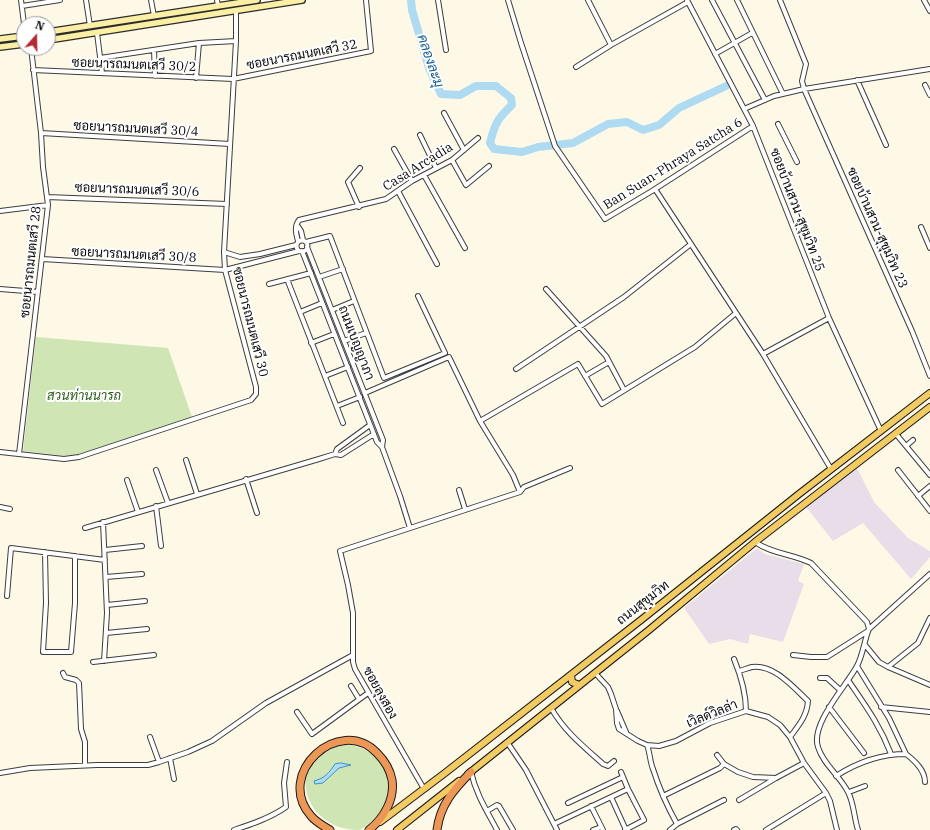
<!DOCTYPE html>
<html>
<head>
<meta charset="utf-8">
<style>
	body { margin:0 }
	#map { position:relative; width:930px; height:830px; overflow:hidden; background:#fef9e7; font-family:"IBM Plex Serif",serif }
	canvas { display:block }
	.north { position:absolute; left:16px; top:16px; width:40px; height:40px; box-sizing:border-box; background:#fff; border:1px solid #9d9d9d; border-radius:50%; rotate:20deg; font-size:11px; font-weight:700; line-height:16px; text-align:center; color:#0a0a0a }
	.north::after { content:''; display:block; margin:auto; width:14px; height:18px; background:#b22a34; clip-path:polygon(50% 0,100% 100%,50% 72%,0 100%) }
</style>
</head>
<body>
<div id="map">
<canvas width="930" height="830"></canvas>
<div class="north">N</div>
</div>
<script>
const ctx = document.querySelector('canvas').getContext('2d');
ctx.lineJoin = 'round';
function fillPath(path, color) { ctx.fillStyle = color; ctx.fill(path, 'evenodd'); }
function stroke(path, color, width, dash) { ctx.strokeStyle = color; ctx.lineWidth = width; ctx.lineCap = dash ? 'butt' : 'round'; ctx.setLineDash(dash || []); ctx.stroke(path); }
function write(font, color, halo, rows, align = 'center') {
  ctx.font = font + ' "IBM Plex Serif",Sarabun,serif'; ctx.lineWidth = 4; ctx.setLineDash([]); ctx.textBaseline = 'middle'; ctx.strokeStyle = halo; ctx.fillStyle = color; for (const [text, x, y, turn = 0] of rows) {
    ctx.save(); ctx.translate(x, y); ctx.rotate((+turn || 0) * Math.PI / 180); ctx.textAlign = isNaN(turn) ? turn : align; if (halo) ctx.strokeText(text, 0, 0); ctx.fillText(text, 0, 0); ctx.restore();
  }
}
const industrial = new Path2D(`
	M857,468L874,502L908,538L930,551V557L911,579L863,523L833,541L806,507Z
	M757,548L765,554L804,564L798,581L804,584L783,642L750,634L748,644L730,639L709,644L684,608Z`);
const green = new Path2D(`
	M36,337L168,348L192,417L80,454L66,456L23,451Z
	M346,745C387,747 404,795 371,822C368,824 363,829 359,830C299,830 283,752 346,745Z`);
const water = new Path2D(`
	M341,763L351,765L339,768L323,783L315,784L314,781C325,778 329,773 335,764Z`);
const river = new Path2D(`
	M411,0L412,10L429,68L441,94L460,95L476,86H496L511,98L512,105C498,118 495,123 490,143L494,149L522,152L538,147L573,143L608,124L627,122L643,130L659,125L679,108L726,86`);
const street = new Path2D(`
	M21,0L24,24
	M86,0L90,26
	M151,0L154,16
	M217,0L218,6
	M438,0L446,50
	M508,0L521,43L555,146L605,219L652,191L753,126
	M588,0L611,45
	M687,0L753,126L829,318L881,431
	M712,0L765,100
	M737,0L783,94
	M780,0L806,64L802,81L804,89L912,331L930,376
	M924,0L930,11
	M22,6L60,0
	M97,33L102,73
	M154,50L155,76
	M715,54L752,33
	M100,58L199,43L236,41
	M576,67L611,45L688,2
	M33,70L233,79L371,51L366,0
	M196,78L199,43
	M857,80L886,145
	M925,85L930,95
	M744,109L774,96L804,89L930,69
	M444,113L464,150
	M778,124L797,162
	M41,133L230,144
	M420,135L436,168
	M394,149L412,181
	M452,160L466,185L489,166
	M424,175L465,248
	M655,189L763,354L831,469
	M398,191L437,264
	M47,197L227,204
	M359,207L348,182L360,168
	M0,211L48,205
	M297,225L301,231L303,240
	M921,227L930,248
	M296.5 246a5.5 5.5 0 1 1 11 0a5.5 5.5 0 1 1-11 0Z
	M298,241C296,234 294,226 299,220L386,199L412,181L452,160L478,138
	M306,242L330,236L384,378L445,353L418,296
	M307,247L383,440L382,447
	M302,251L377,442L382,447L400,496L410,528
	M224,252L240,257L260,254L296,245
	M42,259L225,270L299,251
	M319,277L343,269
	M287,279L343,423
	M269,284L311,273
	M0,289L38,292
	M546,289L606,356L624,390
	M332,310L354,301
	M300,312L322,303
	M344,341L366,333
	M311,343L334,334
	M763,354L829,318
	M516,369L624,297L691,244
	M325,376L348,367
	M585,376L609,362
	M365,393L449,357L480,421L513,475L520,492
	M337,406L360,397
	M480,421L578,364L602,404L695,347L736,313
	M896,434L930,475
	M906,446L913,440
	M0,452L64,459L79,457L251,400L256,394V387L225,270L224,252L236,41V10
	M19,454L48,205L43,167L41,133L31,48
	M335,454L337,449L370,425
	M186,460L197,494
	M156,470L168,503
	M898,470L930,511
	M246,479L257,513
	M127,480L138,512
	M459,490L465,509
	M918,496L930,486
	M156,506L161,546
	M0,507L10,509
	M103,522L107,613L104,661
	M85,528L319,459L335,454L341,455L374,434
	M755,542C772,554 793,554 811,563L867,622L869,629
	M105,550L142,546
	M45,552L46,603L43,652H71L75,603V556
	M106,577L142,574
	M7,596L11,548L105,560
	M107,605L145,601
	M869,629L930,574
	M106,633L147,629
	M865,645L879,662L888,667L930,685
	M793,655L811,657H827L868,631
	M734,659C741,676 746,692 746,711
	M93,662L154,655
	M857,666L889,718L906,754
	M888,667L918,643L930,618
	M739,671C743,670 748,668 752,667C774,664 793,687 808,701C807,716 799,725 790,737
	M63,673L65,677L76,680L79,683L81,729L85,742V765
	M595,673L608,687L611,694L616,709L617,723L619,729L638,741L647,745L659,746L676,741L710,723L746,711L768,717L780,725L790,737L804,763L826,793L830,801L837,830
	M820,678H827L840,690
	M848,680C865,705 880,725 891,754
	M351,686L359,699
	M829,707L864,753
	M881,707L930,712
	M551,708C565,732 583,746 603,764L608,766L614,761
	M617,711L626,732
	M297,712L312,734L368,693
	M150,737L159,762
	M507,742L526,770L557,830
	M647,745C650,753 650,762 653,769C659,788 667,806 677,824
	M717,755L724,764
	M170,758L174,779
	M471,772C476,794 487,811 497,830
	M621,772L628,789
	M0,773L30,768L97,765H148L159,762L188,752L212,741L266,703L353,655
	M836,776C858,762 881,754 906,754C915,761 925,770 925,782
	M424,789L355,669L353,662V613L348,585L340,551L520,492L524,487L570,468
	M849,792L865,786
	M663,796L720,768L724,764L738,772L753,777L776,778
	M611,797L626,830
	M739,800L776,778L804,763
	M568,803L623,777
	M591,806L603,830
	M487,811L497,805L499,806L513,830
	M554,824L628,789L644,820L625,830
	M234,830C252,824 270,818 286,807L284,783L287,762
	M593,830L601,827
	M670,830L677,824L724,800
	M734,830L736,829L737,830
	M766,830L826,793
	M858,830C854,818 854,803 848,792C840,776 823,764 818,747C810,724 847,685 857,666C863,655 864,641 869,629`);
const secondary = new Path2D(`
	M48,32L257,0
	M0,39L24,36
	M48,40L302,0
	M0,47L24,44`);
const primary = new Path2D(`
	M571,675L572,682L579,685
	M468,774L649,630L755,542L930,407
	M380,822L445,773L641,620L799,494L930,393
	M397,830L459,781`);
const highway = new Path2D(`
	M330,830C323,826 316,822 311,816C274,774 339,714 377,753C385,761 390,769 392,780C395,799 384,818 369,830
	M437,830C440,805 454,789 471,772`);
const streetNames = [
	["ซอยนารถมนตเสวี 32",302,55,-11],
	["ซอยนารถมนตเสวี 30/2",134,65,2],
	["ซอยนารถมนตเสวี 30/4",136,129,3],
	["Ban Suan-Phraya Satcha 6",673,164,-32],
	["Casa Arcadia",418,167,-32],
	["ซอยนารถมนตเสวี 30/6",137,190,2],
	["ซอยบ้านสวน-สุขุมวิท 25",797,210,69],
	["ซอยบ้านสวน-สุขุมวิท 23",877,228,66],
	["ซอยนารถมนตเสวี 30/8",134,255,3],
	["ซอยนารถมนตเสวี 28",31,262,-84],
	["ซอยนารถมนตเสวี 30",250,322,76],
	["ถนนเบญญาภา",356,343,69],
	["ถนนสุขุมวิท",643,603,-38],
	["ซอยลุงสอง",380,693,61],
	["เวิลด์วิลล่า",712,714,-22]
];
const parkNames = [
	["สวนท่านนารถ",84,396]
];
const waterNames = [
	["คลองละมุ",430,61,71]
];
fillPath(industrial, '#e7dee9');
fillPath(green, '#cfe5b4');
fillPath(water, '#afdbf2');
stroke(water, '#3a92c6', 1);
stroke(river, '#afdbf2', 8);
stroke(street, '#3d3d3d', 6);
stroke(secondary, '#2c2c2c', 8);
stroke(primary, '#1b1b1b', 8);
stroke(highway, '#1b1b1b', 9);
stroke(street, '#fff', 4);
stroke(secondary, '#fbefa5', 5.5);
stroke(primary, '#f2cb63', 6);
stroke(highway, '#ed9756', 7);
write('13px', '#0a0a0a', '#fff', streetNames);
write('italic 13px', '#2d5d1f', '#fff', parkNames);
write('italic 14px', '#1b6294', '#fff', waterNames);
</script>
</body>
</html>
